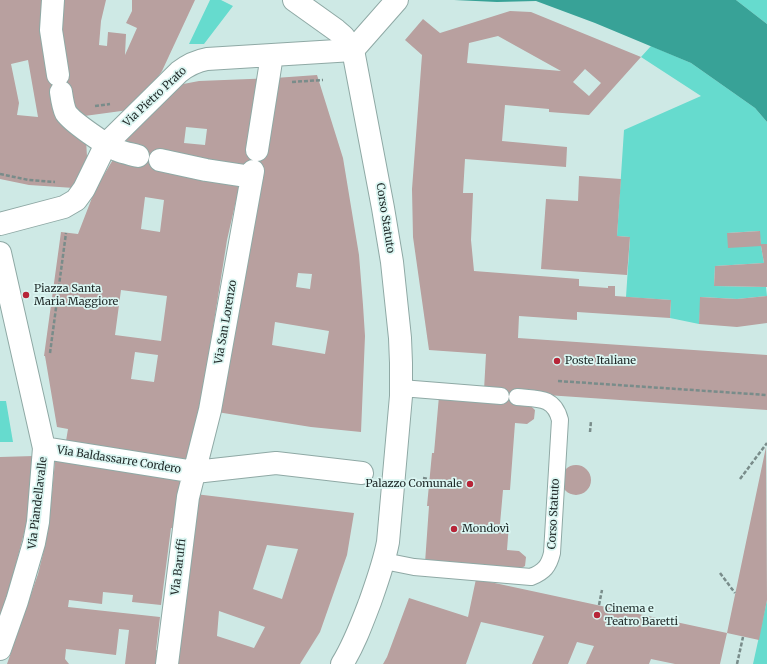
<!DOCTYPE html>
<html>
<head>
<meta charset="utf-8">
<style>
	body { margin:0 }
	canvas { display:block; background:#cee9e5 }
</style>
</head>
<body>
<canvas width="767" height="664"></canvas>
<script>
const ctx = document.querySelector('canvas').getContext('2d');
ctx.lineJoin = 'round';
function fillPath(path, color) { ctx.fillStyle = color; ctx.fill(path, 'evenodd'); }
function stroke(path, color, width, dash) { ctx.strokeStyle = color; ctx.lineWidth = width; ctx.lineCap = dash ? 'butt' : 'round'; ctx.setLineDash(dash || []); ctx.stroke(path); }
function write(font, color, halo, rows, align = 'center') {
  ctx.font = font + ' Merriweather,serif'; ctx.lineWidth = 3.5; ctx.setLineDash([]); ctx.textBaseline = 'middle'; ctx.strokeStyle = halo; ctx.fillStyle = color; for (const [text, x, y, turn = 0] of rows) {
    ctx.save(); ctx.translate(x, y); ctx.rotate((+turn || 0) * Math.PI / 180); ctx.textAlign = isNaN(turn) ? turn : align; if (halo) ctx.strokeText(text, 0, 0); ctx.fillText(text, 0, 0); ctx.restore();
  }
}
const green = new Path2D(`
	M210,0H221L233,6L204,44H189Z
	M736,0H767V24Z
	M651,46L691,63L755,108L767,122V244H761L759,231L727,233L761,246L764,263L715,266L714,286L766,287L767,296L737,299L701,297L699,324L670,318L671,300L626,297L630,237L617,236L624,130L701,96L641,57Z
	M0,401H6L13,442H0Z
	M767,600V664H753Z`);
const water = new Path2D(`
	M454,0H736L767,24V122L755,108L691,63L595,23L536,1L497,2Z`);
const building = new Path2D(`
	M0,0H45L59,29L61,0H106L101,21L99,45L107,46L108,32L126,34L125,55L137,28L126,23L132,11V0H195L162,71L136,109L77,117L86,139L87,157L74,188L29,185L0,179ZM28,60L38,117L17,115L19,103L11,64Z
	M510,11L531,12L641,57L589,115L549,112V109L505,105L502,141L567,147L566,167L465,159L463,193H473L471,240L474,271L579,279V286L608,288V286H615V296L671,300L670,318L577,312V320L519,316L518,338L767,355V410L517,393L535,410L534,419L527,424L515,423L510,490H503L500,524H509L507,550L519,551L526,557L525,566L516,571L425,563L429,506H427L432,453H434L439,396L484,390L486,354L429,350L413,237L412,189L422,55L405,40L423,19L440,33ZM498,36L561,71L467,63L469,43ZM585,69L601,83L589,96L573,82Z
	M317,75L343,158L359,255L363,305L365,336L361,432L311,427L217,412L240,183L227,240L192,460L66,441L68,429L57,427L45,356H44L61,232L78,234L95,190L121,146L148,116L178,85L199,81L275,78ZM186,127L207,129L205,145L184,143ZM145,197L164,200L160,232L141,229ZM298,273L312,274L310,289L296,287ZM121,290L167,296L161,341L115,335ZM275,322L329,331L325,354L272,345ZM135,352L158,355L154,382L131,379Z
	M579,176L621,179L617,236L630,237L627,275L541,269L546,199L578,201Z
	M760,231L761,244H767V287L714,286L715,266L764,263L761,246L728,248L727,233Z
	M767,296V323L737,327L699,324L700,297L737,299Z
	M766,447L767,600L759,640L727,633Z
	M34,456L27,522L7,598L0,617V457Z
	M55,461L185,481L177,529L171,528L161,605L132,602L133,595L103,592L102,604L69,600L68,607L160,617L156,650L159,651L157,664H125L129,630L119,629L116,655L66,649L65,659L69,664H7L38,574L43,554L50,513Z
	M561 480a15 15 0 1 1 30 0a15 15 0 1 1-30 0Z
	M195,494L354,513L347,555L320,632L300,664H177ZM267,545L298,549L282,599L253,589ZM219,611L265,627L254,648L217,636Z
	M476,579L727,633L720,664H675L651,659L649,664H586L594,646L577,642L568,664H532L544,636L481,622L466,664H383L387,657L409,598L468,617Z`);
const path = new Path2D(`
	M292,82L323,80
	M95,106L110,104
	M0,174L29,180L55,182
	M50,353L66,233
	M558,381L767,395
	M590,432L591,421
	M423,478L429,479
	M740,479L767,443
	M720,573L735,593
	M599,605L602,590
	M737,664L743,637`);
const lane = new Path2D(`
	M401,388L501,396
	M384,561L414,567L531,577C544,572 549,566 552,553L560,420C554,396 537,399 517,397`);
const street = new Path2D(`
	M53,0L51,30L58,75
	M61,92C62,99 63,107 66,113C72,122 107,146 117,150C124,153 131,154 138,156
	M257,150L272,55
	M160,160L206,170L252,177
	M0,224L64,207L76,200L84,189L106,144L179,72C188,65 196,61 207,59L353,50
	M0,253L44,448L38,522L34,543L17,601L0,649
	M44,448L195,472L276,463L362,473
	M167,664L188,497L210,410L253,171`);
const secondary = new Path2D(`
	M353,50L397,0`);
const primary = new Path2D(`
	M294,0L336,30L343,36L353,50L383,208L392,262L400,338L401,363V396L388,542C384,563 377,582 370,602C362,623 354,645 342,664`);
const markers = [
	[26,295,4,"#b72538"],
	[557,361,4,"#b72538"],
	[470,484,4,"#b72538"],
	[454,529,4,"#b72538"],
	[597,615,4,"#b72538"]
];
const streetNames = [
	["Via Pietro Prato",155,97,-43],
	["Corso Statuto",385,218,81],
	["Via San Lorenzo",226,322,-80],
	["Via Baldassarre Cordero",119,460,9],
	["Via Piandellavalle",38,503,-83],
	["Corso Statuto",554,514,-87],
	["Via Baruffi",179,567,-83]
];
const poiNames = [
	["Piazza Santa",34,289],
	["Maria Maggiore",34,302],
	["Poste Italiane",565,361],
	["Palazzo Comunale",462,484,"right"],
	["Mondovì",462,529],
	["Cinema e",605,609],
	["Teatro Baretti",605,622]
];
fillPath(green, '#66dbce');
fillPath(water, '#38a297');
fillPath(building, '#b8a09f');
stroke(lane, '#8fa9a5', 18);
stroke(street, '#8fa9a5', 24);
stroke(secondary, '#8fa9a5', 24);
stroke(primary, '#8fa9a5', 24);
stroke(path, '#798c8a', 2.5, [4, 2]);
stroke(lane, '#fff', 16);
stroke(street, '#fff', 22);
stroke(secondary, '#fff', 22);
stroke(primary, '#fff', 22);
for (const [x, y, r, color] of markers) { const dot = new Path2D(); dot.arc(x, y, r, 0, 2 * Math.PI); ctx.fillStyle = color; ctx.fill(dot); stroke(dot, '#dbf6f2', 1.5); }
write('11px', '#1f2928', '#dbf6f2', streetNames);
write('11px', '#1f2928', '#dbf6f2', poiNames, 'left');
</script>
</body>
</html>
